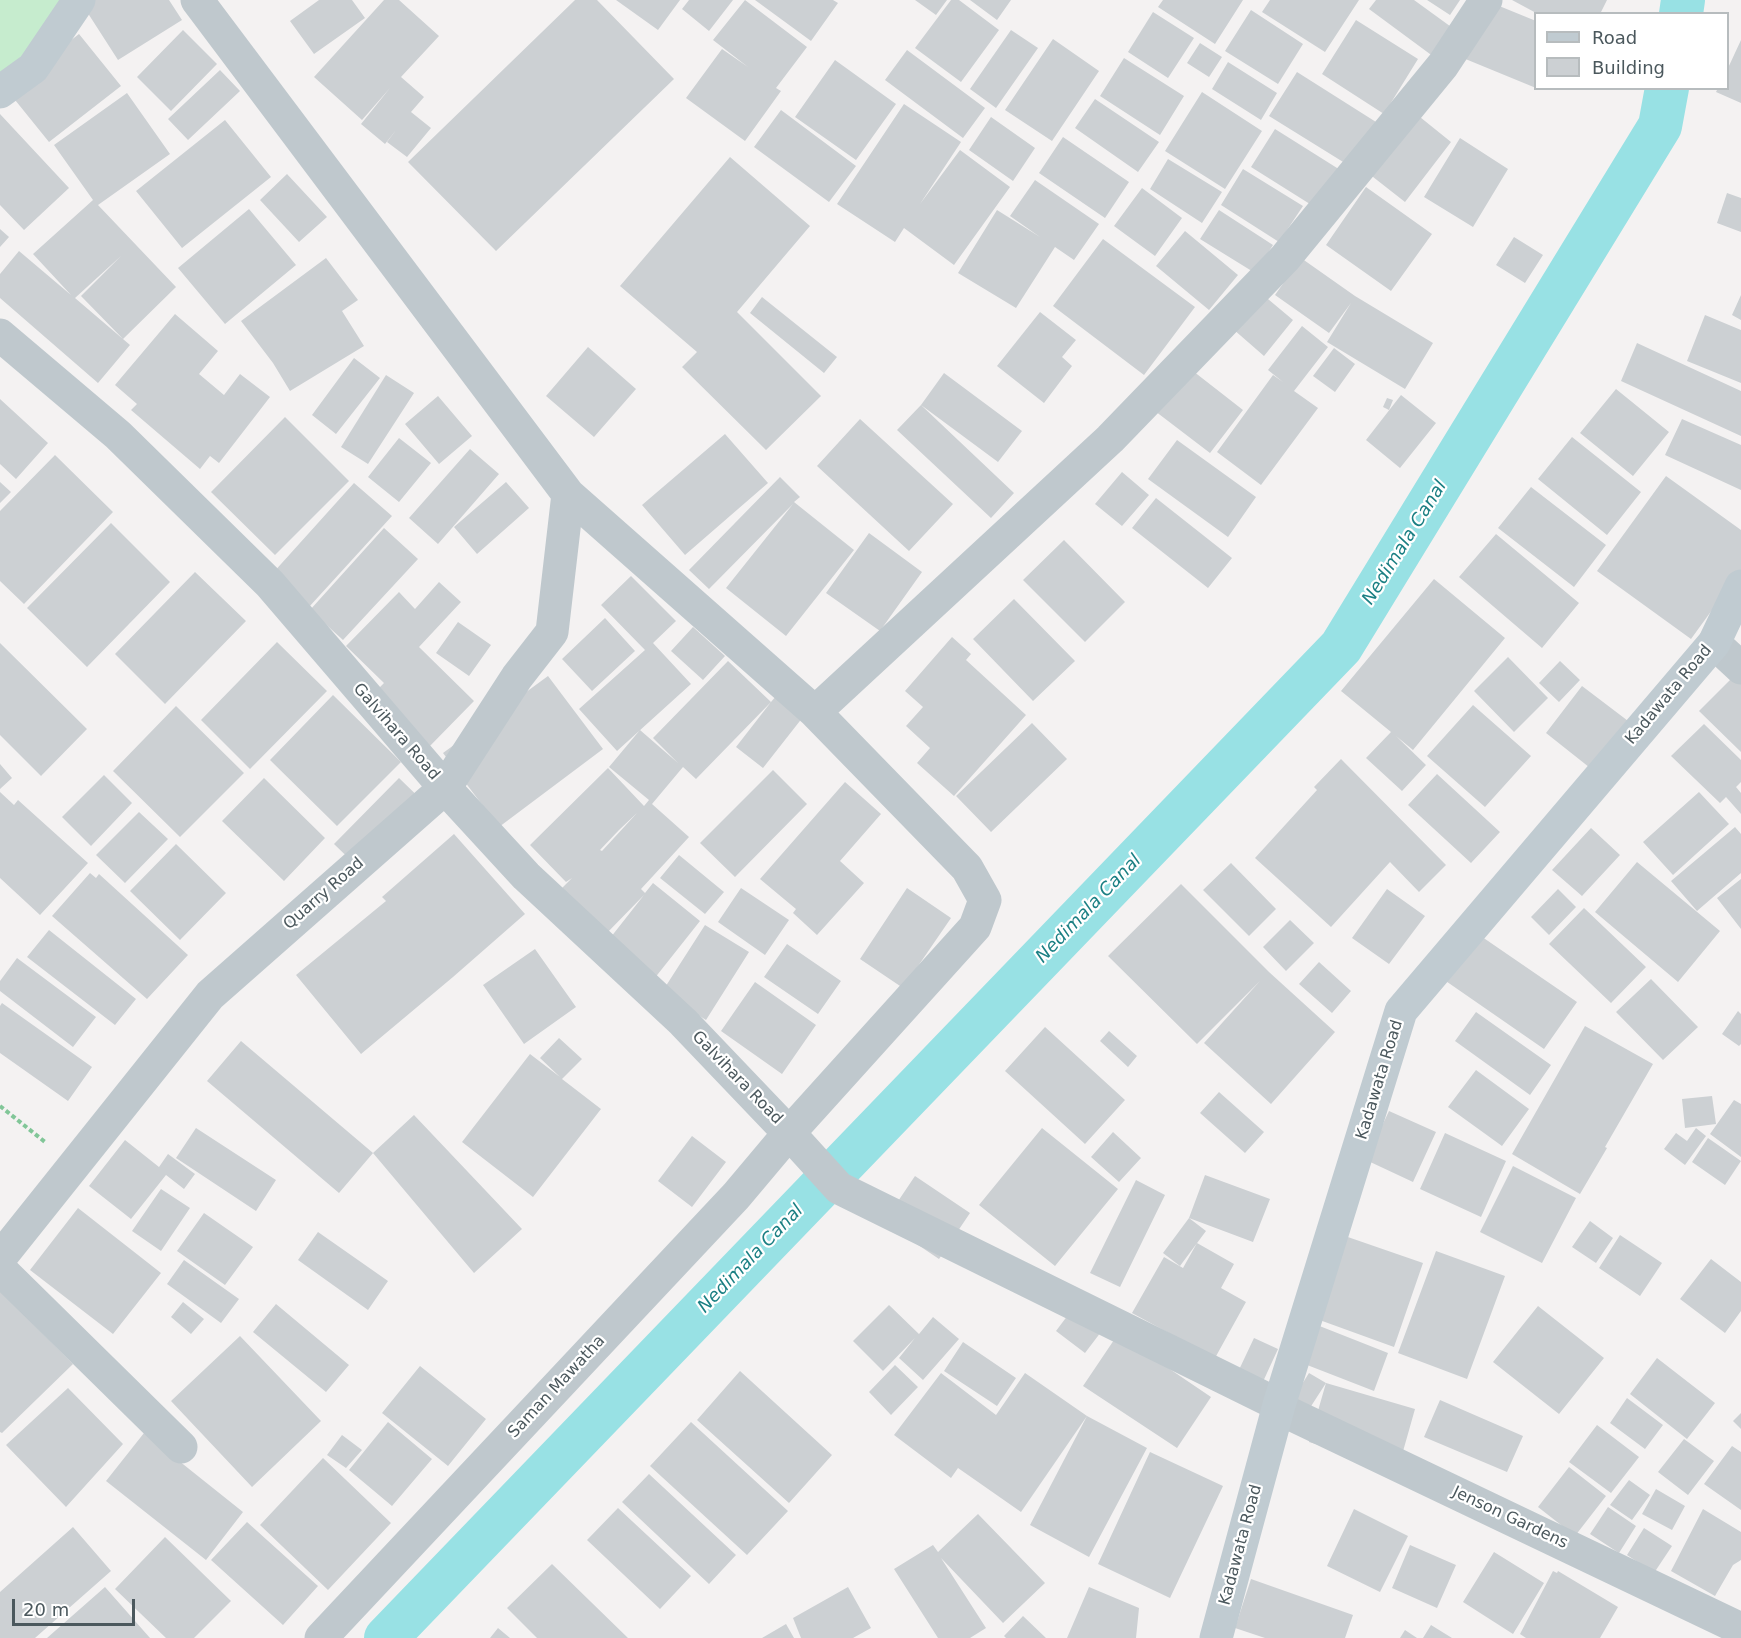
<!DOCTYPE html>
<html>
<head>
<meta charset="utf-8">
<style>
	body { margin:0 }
	#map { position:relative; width:1741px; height:1638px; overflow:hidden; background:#f4f2f2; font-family:"DejaVu Sans",sans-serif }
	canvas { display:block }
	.legend { position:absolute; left:1534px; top:12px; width:195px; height:78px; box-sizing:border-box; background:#fff; border:2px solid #b7bcbe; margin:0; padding:8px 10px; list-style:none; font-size:18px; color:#4b585d }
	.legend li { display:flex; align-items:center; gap:12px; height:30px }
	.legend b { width:30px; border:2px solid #b7bcbe }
	.scale { position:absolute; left:12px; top:1599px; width:123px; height:27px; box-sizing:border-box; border:3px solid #4b585d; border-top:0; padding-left:8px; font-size:18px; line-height:21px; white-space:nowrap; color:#4b585d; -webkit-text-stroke:4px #fff; paint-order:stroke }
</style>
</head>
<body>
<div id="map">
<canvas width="1741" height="1638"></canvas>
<ul class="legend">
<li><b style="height:8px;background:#c0cbd1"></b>Road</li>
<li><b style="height:16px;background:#ccd0d3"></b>Building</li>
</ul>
<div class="scale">20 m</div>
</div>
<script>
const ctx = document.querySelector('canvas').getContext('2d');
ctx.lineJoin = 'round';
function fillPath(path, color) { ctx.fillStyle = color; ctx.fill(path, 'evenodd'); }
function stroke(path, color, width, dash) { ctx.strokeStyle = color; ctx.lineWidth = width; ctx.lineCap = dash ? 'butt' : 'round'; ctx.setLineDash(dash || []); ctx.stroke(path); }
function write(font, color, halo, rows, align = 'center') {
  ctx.font = font + ' "DejaVu Sans",sans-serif'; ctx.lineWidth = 4.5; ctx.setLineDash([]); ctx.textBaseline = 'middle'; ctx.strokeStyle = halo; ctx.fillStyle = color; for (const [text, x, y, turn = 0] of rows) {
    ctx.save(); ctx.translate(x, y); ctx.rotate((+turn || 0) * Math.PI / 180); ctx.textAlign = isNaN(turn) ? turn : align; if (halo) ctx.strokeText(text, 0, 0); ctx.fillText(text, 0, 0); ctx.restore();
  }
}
const green = new Path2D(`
	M0,0H79L0,92Z`);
const canal = new Path2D(`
	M1681,14L1683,0
	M386,1638L1341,647L1660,126L1667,88`);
const building = new Path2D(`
	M89,0H169L182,20L118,60L82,4Z
	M319,0H352L365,18L314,54L290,21Z
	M384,0H399L439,36L401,77L424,97L411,112L431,128L407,157L387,142L396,130L385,144L361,124L390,88L362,120L314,77Z
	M575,0H597L674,79L496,251L408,162Z
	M616,0H680L658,30Z
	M689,0H733L709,31L682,9Z
	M745,0L807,47L776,88L781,91L745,141L686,98L722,49L748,67L713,40Z
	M755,0H833L838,3L811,41Z
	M915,0H947L936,15Z
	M951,0H959L999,30L961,82L915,48Z
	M970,0H1011L997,20Z
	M1163,0H1243L1215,44L1158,7Z
	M1270,0H1359L1325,52L1262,12Z
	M1376,0H1414L1454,29L1434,57L1369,9Z
	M1427,0H1460L1450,15Z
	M1512,0H1607L1600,14H1538Z
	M1487,1L1536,21V88L1463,58Z
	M1251,10L1303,44L1278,84L1225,51Z
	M1153,12L1194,38L1168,78L1128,52Z
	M1356,20L1418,59L1384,114L1322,74Z
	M183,30L217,64L171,111L137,77Z
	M1011,30L1038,48L996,108L970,89Z
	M79,34L121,86L49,142L7,90Z
	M1053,39L1099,71L1052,141L1005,110Z
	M1741,40V103L1716,92L1718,88H1728V68Z
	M1200,43L1222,57L1209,77L1187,63Z
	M907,50L985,108L963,138L885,80Z
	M1124,58L1184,96L1160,135L1100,96Z
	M835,60L896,104L856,160L795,117Z
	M1228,62L1277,93L1261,120L1212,89Z
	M220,70L240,91L188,140L168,119Z
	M1297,72L1376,122L1348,165L1269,116Z
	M1202,92L1262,131L1225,189L1165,151Z
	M127,93L170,154L98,205L176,287L123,339L81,296L121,256L75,298L130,345L98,383L0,298V274L19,251L71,295L33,254L93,200L54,145Z
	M1095,99L1159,142L1138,172L1075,128Z
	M904,104L961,142L920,204L960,150L1010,187L954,265L904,228L895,242L837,204Z
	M781,110L856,166L829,202L754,147Z
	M1415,113L1451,142L1405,202L1368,173Z
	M0,114L69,188L24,230L0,205Z
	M991,117L1035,148L1013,181L969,150Z
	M225,120L271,177L182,248L136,191Z
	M1275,129L1345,173L1321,211L1251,167Z
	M1063,137L1129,182L1105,218L1039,173Z
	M1460,138L1508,169L1473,227L1424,197Z
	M730,157L810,226L737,312L821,396L766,450L682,367L697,352L620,286Z
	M1168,159L1222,192L1202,223L1150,189Z
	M1243,169L1303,206L1279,242L1221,205Z
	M287,174L327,217L299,242L260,200Z
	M1035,180L1099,224L1074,260L1055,247L1016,308L958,273L997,210L1040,237L1010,216Z
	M1366,187L1432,234L1391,291L1326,245Z
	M1142,188L1182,218L1155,256L1114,226Z
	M1727,193L1741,198V232L1717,223Z
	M249,209L296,265L225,324L178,268Z
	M1219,210L1273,245L1255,273L1200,239Z
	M0,229L9,237L0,247Z
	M1185,231L1238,275L1209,310L1156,266Z
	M1514,237L1543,255L1525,283L1496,265Z
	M1103,239L1195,307L1144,375L1053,306Z
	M326,258L358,300L342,311L364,346L290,391L273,363L241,321Z
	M1301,258L1355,296L1433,343L1405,389L1327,342L1351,303L1329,333L1275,295Z
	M1262,294L1293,320L1264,356L1233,329Z
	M1741,295V320L1732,315Z
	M762,297L837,357L824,373L750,313Z
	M1040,312L1076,340L1062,357L1072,366L1044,403L997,366Z
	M175,314L218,351L199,374L224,395L240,374L270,397L219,463L210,456L200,469L131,410L137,404L115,385Z
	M1705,315L1741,330V383L1687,361Z
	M1302,326L1328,347L1294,391L1318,408L1261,485L1217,452L1273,375L1283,382L1268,370Z
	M1637,343L1741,391V436L1621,381Z
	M588,347L636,389L594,437L546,396Z
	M1334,348L1355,364L1335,392L1313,376Z
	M354,358L380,378L336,434L312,415Z
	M1184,364L1243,410L1210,453L1151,408Z
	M944,373L1022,431L998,462L921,405Z
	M386,375L414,393L368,464L341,447Z
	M1616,389L1669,432L1633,476L1580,433Z
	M1401,395L1436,423L1400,468L1366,440Z
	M438,396L472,436L439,464L405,424Z
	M1387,398L1393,400L1389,410L1383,407Z
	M0,399L48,443L16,479L0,464Z
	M921,405L1014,493L991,518L897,430Z
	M285,417L349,481L275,555L211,492Z
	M860,419L953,504L909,551L817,466Z
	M1682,419L1741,445V490L1665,455Z
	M725,434L768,483L685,555L642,505Z
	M1572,437L1641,492L1607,535L1538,479Z
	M399,438L431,463L399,502L368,477Z
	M1177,440L1256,497L1228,537L1148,479Z
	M470,449L499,474L438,544L409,518Z
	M55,455L113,512L24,604L0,581V511Z
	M1122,472L1149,495L1122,526L1095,504Z
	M1666,476L1741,530V570L1691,639L1597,571Z
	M780,477L800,497L794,502L854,550L786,636L726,588L793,504L709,589L689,570Z
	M0,482L11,492L0,503Z
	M506,482L529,508L477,554L454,527Z
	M354,483L392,516L309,607L272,574Z
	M1531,487L1606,545L1574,587L1498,528Z
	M1156,498L1232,558L1208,588L1132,528Z
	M111,523L170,582L87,667L27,608Z
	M384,528L418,559L343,640L310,610Z
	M869,533L922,572L880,631L826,593Z
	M1496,534L1579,603L1542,648L1459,577Z
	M1064,540L1125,602L1085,642L1023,580Z
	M195,572L246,621L165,704L115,654Z
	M631,576L676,621L653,643L691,684L617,751L579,709L645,650L601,605Z
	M1434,579L1505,638L1413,750L1396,736L1426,765L1402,791L1366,758L1391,732L1341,691Z
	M439,582L461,602L419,647L474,701L428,748L373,694L384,683L346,646L399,592L415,609Z
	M1014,599L1075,661L1033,701L973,639Z
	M605,618L635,651L592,691L562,659Z
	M458,622L491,645L469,676L436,653Z
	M693,627L725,656L703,680L671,651Z
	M952,637L971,654L966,660L1026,715L954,796L917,763L930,748L906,726L923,707L905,691Z
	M277,642L327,691L250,769L201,720Z
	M0,643L87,729L41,776L0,735Z
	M1508,657L1548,698L1514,732L1474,691Z
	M728,661L771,702L776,696L803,717L763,768L736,747L771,702L696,779L683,767L652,804L689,837L641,889L645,893L653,883L700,921L654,979L607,942L644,895L605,935L560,890L572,878L566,882L530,845L608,768L644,806L649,800L609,767L640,730L678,763L653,738ZM637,813L602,851L600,850L619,830Z
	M1560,661L1580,680L1559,702L1539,683Z
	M548,676L603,749L499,827L443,753Z
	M1734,676L1741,682V752L1699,711Z
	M1582,686L1636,727L1599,775L1546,733Z
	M333,695L401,762L337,826L270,760Z
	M1473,705L1531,756L1485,807L1427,756Z
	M176,706L244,773L180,837L113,771Z
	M1032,723L1067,759L991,832L956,796Z
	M1704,724L1741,760V782L1736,787L1741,793V814L1726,797L1720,803L1671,756Z
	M1341,759L1446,865L1419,892L1390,862L1331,927L1255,858L1317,790L1314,787Z
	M0,764L12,778L0,789Z
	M773,770L807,804L735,877L700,843Z
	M1437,774L1500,832L1471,863L1408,805Z
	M104,775L132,803L91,846L62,817Z
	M264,778L325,838L284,881L222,821Z
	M399,778L433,811L367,876L334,844Z
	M845,782L881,814L840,861L864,883L817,935L793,913L796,909L760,879Z
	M0,792L14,805L18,800L88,863L40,915L0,878Z
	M1699,792L1729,824L1673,875L1643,842Z
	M139,812L168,839L125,883L96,855Z
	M1735,827L1741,834V873L1697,911L1671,881Z
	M1591,828L1620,855L1582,896L1552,870Z
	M454,834L525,914L453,977L361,1054L296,975L386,901L382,897Z
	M176,844L226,893L180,940L130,891Z
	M679,855L724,892L705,914L660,878Z
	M1637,862L1720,931L1678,982L1595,912Z
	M1231,863L1276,909L1249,936L1203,890Z
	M90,873L96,878L99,874L188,955L147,999L52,916Z
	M1741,879V929L1717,898Z
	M1181,884L1269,972L1335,1032L1271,1104L1204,1043L1260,981L1197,1044L1108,956Z
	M741,888L789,920L765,955L718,922Z
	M907,888L951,918L903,988L860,959Z
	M1387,889L1425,916L1389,964L1352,938Z
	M1558,889L1576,907L1549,935L1531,917Z
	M1584,908L1646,967L1611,1003L1549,944Z
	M1290,920L1314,943L1286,971L1263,947Z
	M705,925L749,952L706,1020L662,992Z
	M49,930L136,999L115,1025L27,957Z
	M1472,930L1577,1002L1544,1049L1440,977Z
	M787,944L841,981L818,1014L764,977Z
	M535,949L576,1007L524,1044L483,985Z
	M17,958L96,1017L73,1047L0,991V981Z
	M1319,962L1351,991L1332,1013L1299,984Z
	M1651,979L1698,1027L1663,1060L1616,1012Z
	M755,982L816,1025L782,1074L721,1031Z
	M2,1003L92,1067L68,1101L0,1053V1006Z
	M1738,1011L1741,1014V1044L1739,1046L1722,1034Z
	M1476,1012L1551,1065L1530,1095L1455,1041Z
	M1585,1026L1653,1064L1605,1147L1607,1148L1580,1194L1512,1154Z
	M1045,1027L1125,1100L1085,1144L1005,1071Z
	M1109,1031L1137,1056L1128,1067L1100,1041Z
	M559,1038L582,1059L562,1079L601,1109L533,1197L462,1142L530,1054L560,1077L540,1058Z
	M241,1041L373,1153L339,1193L207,1081Z
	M1476,1070L1529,1109L1502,1146L1448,1107Z
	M1219,1092L1264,1132L1245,1153L1200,1113Z
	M1712,1096L1716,1124L1685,1128L1682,1099Z
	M1734,1100L1741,1104V1157L1710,1134Z
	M1389,1111L1436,1132L1413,1182L1366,1160Z
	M414,1115L522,1229L474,1273L373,1153Z
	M196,1128L276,1180L256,1211L176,1158Z
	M1042,1128L1118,1189L1055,1266L979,1205Z
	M1696,1128L1706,1136L1685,1165L1664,1149L1676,1133L1687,1141Z
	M1113,1132L1141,1158L1119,1182L1091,1157Z
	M1445,1133L1506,1161L1481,1217L1420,1189Z
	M692,1136L726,1162L692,1207L658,1181Z
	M1708,1138L1741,1161L1725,1185L1692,1162Z
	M125,1140L159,1167L168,1154L195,1174L184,1189L166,1175L131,1219L89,1186Z
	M1513,1166L1576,1198L1542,1263L1480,1232Z
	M1205,1175L1270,1199L1253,1242L1189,1218Z
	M915,1176L970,1213L939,1259L884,1222Z
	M1136,1180L1165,1195L1120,1287L1090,1273Z
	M161,1189L190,1208L161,1251L132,1231Z
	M78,1208L161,1273L113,1334L30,1270Z
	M204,1213L253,1247L225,1285L177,1251Z
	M1189,1218L1206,1231L1180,1266L1163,1253Z
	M1590,1221L1613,1238L1596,1263L1572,1247Z
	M318,1232L388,1281L368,1310L298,1260Z
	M1342,1235L1423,1263L1394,1347L1314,1318Z
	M1620,1235L1662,1263L1640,1296L1599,1268Z
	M1197,1243L1234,1264L1221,1288L1246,1302L1215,1358L1132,1313L1164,1257L1183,1268Z
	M1436,1251L1505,1276L1467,1379L1398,1353Z
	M1711,1259L1741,1282V1311L1725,1333L1680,1299Z
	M184,1260L239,1299L221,1323L167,1284Z
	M0,1291L73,1364L2,1433L0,1432Z
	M183,1302L204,1319L191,1334L171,1317Z
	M276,1304L349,1365L326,1392L253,1332Z
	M889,1305L919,1334L933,1317L959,1339L923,1380L899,1358L915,1338L883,1371L853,1341Z
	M1538,1306L1604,1358L1559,1414L1493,1362Z
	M1074,1307L1104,1328L1085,1353L1056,1331Z
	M1317,1325L1388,1353L1374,1391L1302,1363Z
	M1118,1334L1211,1397L1177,1448L1083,1386Z
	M240,1336L321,1421L252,1487L171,1401Z
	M1254,1338L1278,1349L1261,1386L1237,1374Z
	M963,1342L1016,1378L997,1406L944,1371Z
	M1657,1358L1715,1403L1687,1439L1630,1394Z
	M895,1365L918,1387L891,1415L869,1392Z
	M420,1366L486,1419L448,1466L382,1413Z
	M740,1371L832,1455L789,1503L697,1420Z
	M941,1373L996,1415L1025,1373L1087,1416L1021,1512L958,1468L951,1478L894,1435Z
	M1309,1373L1326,1383L1297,1428L1281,1418Z
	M1326,1383L1415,1409L1398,1469L1309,1442Z
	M68,1388L123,1444L66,1507L6,1445Z
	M1627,1398L1663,1425L1645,1449L1610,1423Z
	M1440,1400L1523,1436L1507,1472L1424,1437Z
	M1741,1413V1429L1733,1421Z
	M1087,1416L1147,1448L1089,1557L1030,1525Z
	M388,1422L432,1459L392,1506L349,1470Z
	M691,1422L788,1511L747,1555L650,1466Z
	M1597,1425L1639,1457L1611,1493L1569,1462Z
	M144,1433L243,1512L206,1560L106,1481Z
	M342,1435L362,1450L346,1468L327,1455Z
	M1684,1439L1714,1461L1688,1495L1658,1472Z
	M1732,1446L1741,1452V1510L1704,1484Z
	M1150,1452L1223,1486L1170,1598L1098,1564Z
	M323,1458L391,1523L328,1590L260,1525Z
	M1569,1467L1606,1496L1575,1536L1538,1507Z
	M649,1474L736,1555L709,1584L622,1502Z
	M1629,1480L1650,1495L1632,1520L1610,1505Z
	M1656,1489L1685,1506L1672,1530L1642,1514Z
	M1608,1507L1636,1526L1619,1553L1590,1534Z
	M618,1508L691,1576L660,1609L587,1540Z
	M1354,1509L1408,1536L1380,1592L1327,1566Z
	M1703,1509L1741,1532V1560L1733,1565L1715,1596L1671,1571Z
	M978,1514L1045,1583L1003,1623L941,1558L986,1628L970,1638H938L894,1569L933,1545L938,1552Z
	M247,1522L318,1586L283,1625L211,1560Z
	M73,1527L111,1571L35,1638H0V1592Z
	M1644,1528L1672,1546L1654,1573L1627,1555Z
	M165,1537L231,1601L194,1638H166L115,1589Z
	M1410,1545L1456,1565L1437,1608L1392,1588Z
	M1494,1552L1544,1583L1513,1634L1463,1602Z
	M552,1564L628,1638H537L507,1608Z
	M1553,1571L1557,1573L1558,1571L1618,1607L1600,1638H1526L1520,1634Z
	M1251,1579L1353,1615L1345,1638H1265L1235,1628Z
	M105,1587L150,1638H47Z
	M848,1587L871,1628L853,1638H801L793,1618Z
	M1089,1587L1139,1608L1136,1638H1067Z
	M1023,1616L1046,1638H1006L1004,1636Z
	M786,1624L794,1638H762Z
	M1431,1625L1452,1638H1423Z
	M498,1628L510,1638H490Z
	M1405,1630L1417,1638H1400Z`);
const path = new Path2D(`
	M0,1106L45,1142`);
const street = new Path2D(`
	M197,0L568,494L815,712L1110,439L1285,258L1443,65L1486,0
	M0,335L118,435L270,584L445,788L526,876L683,1022L789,1133L839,1188L1279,1405
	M1714,643L1741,668
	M0,1258L210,995L445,788L517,677L552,632L568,494
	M0,1269L181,1447
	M1278,1408L1741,1629
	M321,1638L736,1196L789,1133L975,927L985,900L967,868L815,712`);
const secondary = new Path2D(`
	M0,92L33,68L79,0
	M1216,1638L1279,1405L1401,1011L1714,643L1741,586`);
const streetNames = [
	["Kadawata Road",1669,695,-50],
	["Galvihara Road",396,732,49],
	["Quarry Road",324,894,-41],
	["Galvihara Road",737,1078,46],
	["Kadawata Road",1380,1080,-73],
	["Saman Mawatha",557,1387,-47],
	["Jenson Gardens",1510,1518,25],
	["Kadawata Road",1241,1545,-75]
];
const waterNames = [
	["Nedimala Canal",1405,543,-58],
	["Nedimala Canal",1089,909,-46],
	["Nedimala Canal",751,1259,-46]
];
fillPath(green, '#c6ecce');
stroke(canal, '#98e1e4', 44);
fillPath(building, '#ccd0d3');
stroke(path, '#81c698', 4, [4.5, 3]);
stroke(street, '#bfc8cd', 33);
stroke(secondary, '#c0cbd1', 33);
write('16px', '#4b585d', '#fff', streetNames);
write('italic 18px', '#1a7f83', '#fff', waterNames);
</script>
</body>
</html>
